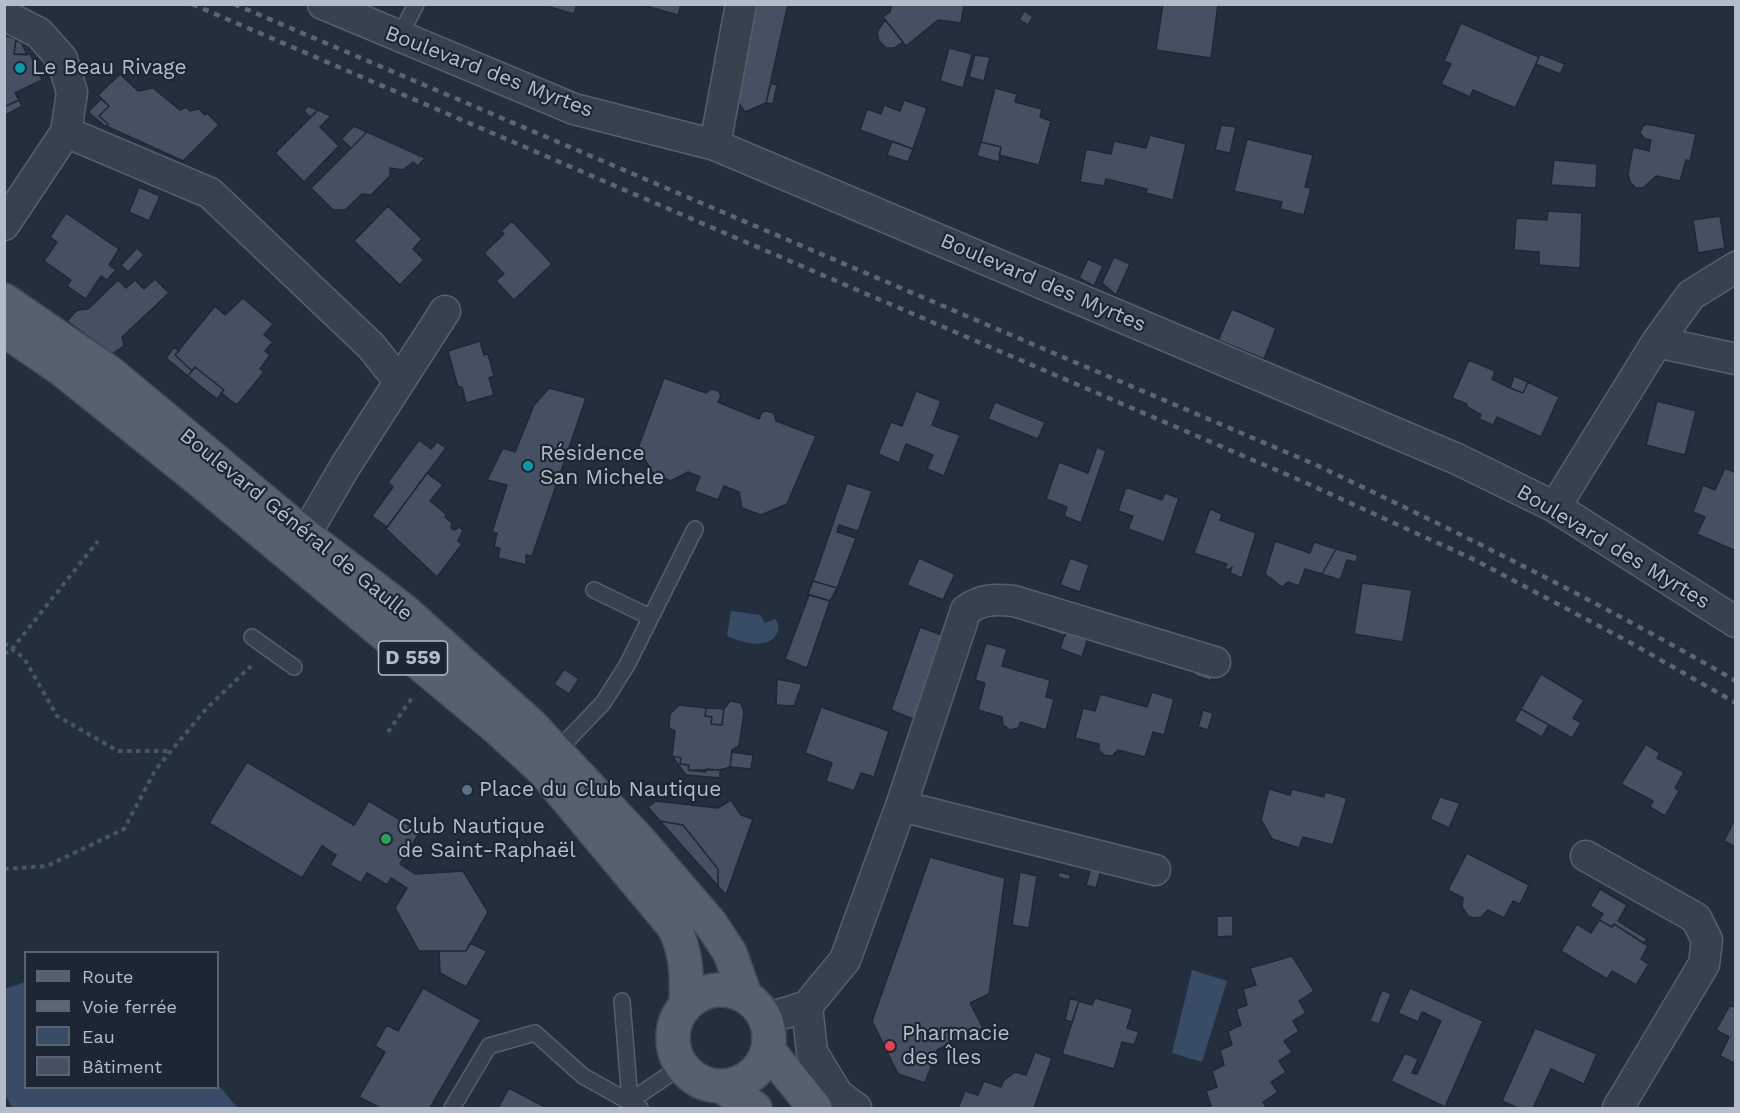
<!DOCTYPE html>
<html>
<head>
<meta charset="utf-8">
<style>
	body { margin:0 }
	#map { position:relative; width:1740px; height:1113px; overflow:hidden; background:#242f3e; font-family:"Work Sans",sans-serif }
	canvas { display:block }
	.frame { position:absolute; inset:0; border:6px solid #b4bcc9; pointer-events:none }
	.legend { position:absolute; left:24px; top:951px; width:195px; height:138px; box-sizing:border-box; background:#1d2633; border:2px solid #59626f; margin:0; padding:8px 10px; list-style:none; font-size:18px; color:#b4bcc9 }
	.legend li { display:flex; align-items:center; gap:12px; height:30px }
	.legend b { width:30px; border:2px solid #59626f }
</style>
</head>
<body>
<div id="map">
<canvas width="1740" height="1113"></canvas>
<div class="frame"></div>
<ul class="legend">
<li><b style="height:8px;background:#56606e"></b>Route</li>
<li><b style="height:8px;background:#5a6575"></b>Voie ferrée</li>
<li><b style="height:16px;background:#394c67"></b>Eau</li>
<li><b style="height:16px;background:#455162"></b>Bâtiment</li>
</ul>
</div>
<script>
const ctx = document.querySelector('canvas').getContext('2d');
ctx.lineJoin = 'round';
function fillPath(path, color) { ctx.fillStyle = color; ctx.fill(path, 'evenodd'); }
function stroke(path, color, width, dash) { ctx.strokeStyle = color; ctx.lineWidth = width; ctx.lineCap = dash ? 'butt' : 'round'; ctx.setLineDash(dash || []); ctx.stroke(path); }
function write(font, color, halo, rows, align = 'center') {
  ctx.font = font + ' "Work Sans",sans-serif'; ctx.lineWidth = 4.5; ctx.setLineDash([]); ctx.textBaseline = 'middle'; ctx.strokeStyle = halo; ctx.fillStyle = color; for (const [text, x, y, turn = 0] of rows) {
    ctx.save(); ctx.translate(x, y); ctx.rotate((+turn || 0) * Math.PI / 180); ctx.textAlign = isNaN(turn) ? turn : align; if (halo) ctx.strokeText(text, 0, 0); ctx.fillText(text, 0, 0); ctx.restore();
  }
}
const water = new Path2D(`
	M731,611L760,615L765,623L775,619C778,623 780,627 777,633C769,651 740,642 727,636Z
	M1192,970L1227,981L1202,1062L1172,1053Z
	M25,982L26,1088H218V1085L238,1108H12L5,1094V989Z`);
const building = new Path2D(`
	M549,4H577L574,14L550,7Z
	M639,4H681L678,15Z
	M756,4H788L766,103L745,112L736,99Z
	M892,4H964L961,23L938,20L906,46L883,17L890,12Z
	M1163,4H1218L1211,58L1156,50Z
	M1024,11L1033,17L1028,25L1019,20Z
	M885,20L903,42L894,48H886L879,41L877,32Z
	M1461,23L1539,57L1515,108L1473,90L1470,97L1441,84L1451,64L1444,61Z
	M4,35L16,39L14,54H30L42,80L15,93L19,100L4,107Z
	M16,41L21,42L27,55L14,54Z
	M949,48L972,54L963,88L940,81Z
	M1540,54L1565,64L1560,74L1536,64Z
	M975,55L990,57L984,81L969,77Z
	M120,74L138,91L153,88L180,110L186,107L190,111L199,109L205,115L207,113L219,125L183,161L106,126L108,124L99,116L109,106L98,95Z
	M771,83L777,85L773,104L766,103Z
	M995,88L1017,94L1015,102L1042,109L1040,117L1051,121L1039,165L999,155L1001,147L981,142Z
	M101,99L109,106L99,116L108,124L106,127L88,112Z
	M19,100L22,106L4,116V107Z
	M904,100L927,108L913,149L860,130L867,109L881,114L884,105L900,111Z
	M308,106L318,110L310,117L304,111Z
	M318,110L331,116L320,127L339,146L304,182L275,153Z
	M1647,124L1696,134L1690,161L1686,160L1680,181L1656,176L1643,188H1636L1630,182L1628,174L1633,147L1649,151L1651,140L1645,139L1640,133L1643,126Z
	M1221,125L1236,127L1230,153L1215,150Z
	M354,126L367,132L351,148L341,139Z
	M367,132L425,158L418,166L413,162L403,170L390,168V176L371,195L362,194L345,210H333L311,188Z
	M1150,135L1186,144L1173,200L1146,193L1147,189L1106,179L1104,186L1080,182L1086,149L1111,154L1114,141L1146,148Z
	M1247,139L1313,155L1305,187L1311,188L1304,215L1280,209L1282,202L1234,191Z
	M892,141L913,149L908,162L887,155Z
	M981,142L1001,147L999,162L977,156Z
	M1554,160L1597,164L1596,188L1551,185Z
	M139,187L160,196L149,221L129,212Z
	M388,206L422,239L413,249L424,260L400,285L354,241Z
	M1548,211L1582,213L1580,268L1539,265V252L1514,250L1516,218L1547,220Z
	M66,213L119,249L109,265L116,270L107,280L101,276L86,299L67,286L71,280L44,261L57,242L50,237Z
	M1720,216L1725,248L1698,253L1693,220Z
	M512,221L552,264L514,300L496,281L504,274L484,253L504,234L501,231Z
	M137,248L144,255L128,272L121,265Z
	M1114,257L1130,264L1116,295L1102,283Z
	M1088,259L1103,266L1094,286L1079,278Z
	M155,279L169,293L122,337L124,346L112,354L67,321L77,310L88,309L118,280L126,288L135,280L144,289Z
	M243,298L273,324L264,335L273,342L265,351L270,355L260,369L264,372L237,405L221,393L224,390L195,367L192,371L175,355L215,306L225,315Z
	M1232,309L1276,328L1264,359L1218,340Z
	M480,341L484,355L488,354L494,376L489,378L494,395L466,403L462,387H458L448,351Z
	M174,347L179,351L175,355L192,371L188,376L166,358Z
	M1469,360L1495,371L1492,379L1510,388L1523,393L1528,382L1559,397L1541,437L1497,417L1493,425L1479,419L1481,415L1466,406L1467,404L1452,398Z
	M195,367L224,390L217,399L188,376Z
	M1514,376L1528,382L1523,393L1510,388Z
	M664,378L706,393L711,389L719,391L721,397L718,402L759,419L762,412L767,411L774,413L776,421L816,436L787,504L761,515L742,508L739,492L724,486L718,500L694,491L700,477L688,472L671,481L654,475L638,448Z
	M549,388L586,398L532,556L526,555V565L498,558L500,548L494,547L497,533L492,532L507,485L487,480L503,448L515,452L534,405Z
	M916,391L941,401L932,425L960,435L944,476L927,469L933,455L906,444L899,463L878,454L891,422L902,426Z
	M1657,401L1696,411L1685,455L1646,445Z
	M995,402L1045,422L1038,439L988,419Z
	M419,440L431,449L437,442L446,448L387,527L372,516L393,487L388,482Z
	M1097,447L1106,451L1081,523L1064,516L1067,507L1046,499L1059,462L1088,473Z
	M1725,468L1736,473V551L1697,534L1705,517L1693,512L1703,485L1715,490Z
	M427,473L443,485L430,501L446,514L445,517L452,523L451,528L454,530L459,527L463,530L458,541L462,544L437,577L386,529Z
	M847,483L872,491L858,531L839,525L837,532L856,538L837,588L813,581Z
	M1126,487L1162,500L1165,493L1179,498L1164,542L1128,529L1133,516L1118,511Z
	M1210,509L1222,514L1220,520L1256,533L1242,578L1230,573L1232,567L1228,570L1225,568L1227,564L1194,553Z
	M1275,541L1310,553L1314,542L1336,549L1322,574L1305,569L1299,586L1288,582L1282,587L1265,574Z
	M1336,549L1358,555L1356,562L1347,560L1340,580L1322,574Z
	M919,558L955,574L943,600L907,585Z
	M1070,558L1089,565L1080,592L1060,585Z
	M813,581L837,588L830,601L808,594Z
	M1362,583L1412,590L1403,642L1354,634Z
	M809,595L830,601L807,668L785,659Z
	M1049,621L1067,627L1065,636L1046,629Z
	M920,627L947,637L918,721L891,710Z
	M1067,627L1089,634L1082,657L1060,649Z
	M986,643L1007,649L1002,666L1050,680L1046,697L1054,699L1046,730L1021,722L1018,728L1010,730L1003,725L1002,717L978,710L985,683L975,680Z
	M1196,667L1214,672L1211,681L1194,675Z
	M564,669L579,679L569,694L554,684Z
	M1541,674L1584,700L1573,718L1581,723L1572,738L1521,709Z
	M777,679L802,684L794,706L776,705Z
	M1152,692L1174,699L1164,735L1153,732L1145,757L1118,750L1112,756L1104,755L1099,750V744L1075,738L1083,708L1095,711L1100,694L1147,707Z
	M730,701L741,703L744,713L739,746L732,750L730,767L720,770L706,769V772L688,770L689,765L680,764L681,758L672,756L675,731L669,728L670,714L679,705L706,708L705,716L712,717L711,724L722,725L724,709Z
	M821,707L889,731L874,777L861,773L854,791L826,781L832,763L805,753Z
	M706,708L724,709L722,725L711,724L712,717L705,716Z
	M1521,709L1549,725L1542,737L1514,721Z
	M1203,710L1213,713L1208,730L1198,727Z
	M1646,744L1660,753L1657,758L1684,772L1675,788L1679,791L1665,816L1650,807L1653,801L1621,784Z
	M732,752L753,755L751,769L730,767Z
	M672,756L681,758L680,764L689,765L688,770H720V778L686,775Z
	M247,762L354,825L369,801L420,832L400,864L415,874L463,871L488,912L466,951H419L395,908L407,888L391,878L387,885L367,873L361,883L330,865L336,855L322,846L302,878L209,823Z
	M1269,789L1290,795L1292,789L1324,797L1325,792L1347,798L1333,845L1303,837L1299,848L1272,839L1261,820Z
	M1440,797L1460,803L1449,828L1430,819Z
	M731,800L741,815L753,819L726,895L718,886V869L683,825L660,821L648,807L656,801L718,808Z
	M1736,817V847L1724,841Z
	M660,821L683,825L718,869V886Z
	M1467,853L1529,885L1520,904L1513,901L1504,918L1488,910L1481,917L1474,918L1468,916L1462,907L1463,898L1448,890Z
	M930,857L1005,878L989,994L970,1003L983,1028L937,1050L925,1083L898,1074L872,1021Z
	M1091,868L1101,870L1096,888L1086,885Z
	M1020,872L1037,876L1029,928L1012,925Z
	M1059,872L1071,875L1069,880L1058,877Z
	M1600,889L1627,905L1618,921L1647,939L1644,943L1614,924L1612,927L1599,920L1603,914L1590,906Z
	M1217,916H1233V936L1217,937Z
	M1599,920L1612,927L1614,924L1648,946L1641,959L1649,964L1636,985L1612,971L1607,979L1561,951L1577,924L1591,933Z
	M470,943L487,951L466,987L440,973L439,951H466Z
	M1292,956L1314,991L1299,1001L1306,1013L1293,1021L1299,1031L1284,1041L1292,1052L1279,1061L1286,1072L1271,1082L1278,1092L1263,1102L1267,1108H1203L1211,1106L1206,1091L1217,1087L1212,1071L1224,1065L1220,1050L1232,1045L1228,1031L1241,1025L1236,1009L1247,1005L1243,989L1256,985L1250,968Z
	M423,988L481,1020L430,1108H380L359,1097L385,1052L375,1046L387,1025L398,1031Z
	M1410,988L1483,1021L1445,1107L1391,1081L1405,1053L1418,1059L1412,1073L1417,1074L1441,1021L1422,1012L1418,1022L1398,1013Z
	M1382,990L1391,994L1379,1024L1370,1021Z
	M1070,998L1079,1001L1072,1022L1065,1020Z
	M1095,998L1133,1009L1127,1028L1139,1032L1134,1045L1122,1042L1114,1069L1062,1054L1079,1001L1092,1005Z
	M1730,1005L1736,1008V1064L1720,1056L1729,1037L1716,1030Z
	M1535,1028L1597,1054L1584,1084L1551,1069L1533,1108H1518L1502,1101Z
	M1035,1052L1052,1058L1034,1108H958L965,1091L978,1095L984,1081L1001,1087L1004,1080L1015,1072L1026,1075Z
	M509,1088L547,1108H498Z`);
const path = new Path2D(`
	M4,643L24,658L57,716L118,751H171
	M4,654L12,649L98,541
	M388,732L412,698
	M4,869L47,866L124,829L156,769L206,709L251,666`);
const lane = new Path2D(`
	M399,38L416,4
	M594,590L650,617
	M252,637L294,667
	M556,752L603,703L627,665L695,529
	M622,1001L630,1101
	M630,1101L682,1066
	M452,1108L489,1046L535,1033L583,1076L640,1108`);
const street = new Path2D(`
	M323,4L574,109L715,145L1457,459L1555,507L1736,622
	M4,15L39,33L62,59L72,92L66,132L4,225
	M66,132L210,193L371,346L399,381
	M715,145L741,4
	M1657,342L1736,359
	M1555,507L1657,342L1691,295L1736,267
	M291,553L305,535L346,465L445,311
	M901,806L1155,870
	M1586,856L1696,918L1707,940L1704,964L1618,1108
	M807,1006L812,1052L838,1095L856,1108
	M766,1019L807,1006L845,960L901,806L966,610C983,599 994,599 1014,601L1215,662`);
const primary = new Path2D(`
	M4,300L109,372L305,535L402,609L532,726L639,840L711,924L730,953L745,995
	M4,330L60,368L197,478L497,728L543,770L674,927C687,953 687,977 686,1004
	M673 1038a48 48 0 1 1 96 0a48 48 0 1 1-96 0Z
	M768,1050L815,1108
	M721,1086L755,1108`);
const rail = new Path2D(`
	M192,4L1304,482L1475,560L1631,643L1736,703
	M234,4L1314,464C1458,532 1599,602 1736,681`);
const markers = [
	[20,68,6,"#0f9aa8"],
	[528,466,6,"#0f9aa8"],
	[467,790,6,"#5c6f8a"],
	[386,839,6,"#2e9e5b"],
	[890,1046,6,"#e0444e"]
];
const shields = [
	[413,658,69]
];
const shieldNames = [
	["D 559",413,658]
];
const poiNames = [
	["Le Beau Rivage",32,68],
	["Résidence",540,454],
	["San Michele",540,478],
	["Place du Club Nautique",479,790],
	["Club Nautique",398,827],
	["de Saint-Raphaël",398,851],
	["Pharmacie",902,1034],
	["des Îles",902,1058]
];
const streetNames = [
	["Boulevard des Myrtes",489,72,21],
	["Boulevard des Myrtes",1043,283,23],
	["Boulevard Général de Gaulle",296,525,39],
	["Boulevard des Myrtes",1613,547,31]
];
fillPath(water, '#394c67');
fillPath(building, '#455162');
stroke(building, '#1f2835', 1.5);
stroke(lane, '#565f6c', 18);
stroke(street, '#565f6c', 33);
stroke(primary, '#414a57', 36);
stroke(path, '#44595c', 4, [4.5, 4.5]);
stroke(lane, '#38414e', 15);
stroke(street, '#38414e', 30);
stroke(primary, '#56606e', 33);
stroke(rail, '#5a6575', 4.5, [6, 6]);
for (const [x, y, r, color] of markers) { const dot = new Path2D(); dot.arc(x, y, r, 0, 2 * Math.PI); ctx.fillStyle = color; ctx.fill(dot); stroke(dot, '#1d2633', 2); }
for (const [x, y, w] of shields) { const box = new Path2D(); box.roundRect(x - w / 2, y - 17, w, 34, 4.5); ctx.fillStyle = '#1d2633'; ctx.fill(box); stroke(box, '#b4bcc9', 1.5); }
write('bold 20px', '#b4bcc9', null, shieldNames);
write('21px', '#b4bcc9', '#1d2633', poiNames, 'left');
write('21px', '#b4bcc9', '#1d2633', streetNames);
</script>
</body>
</html>
